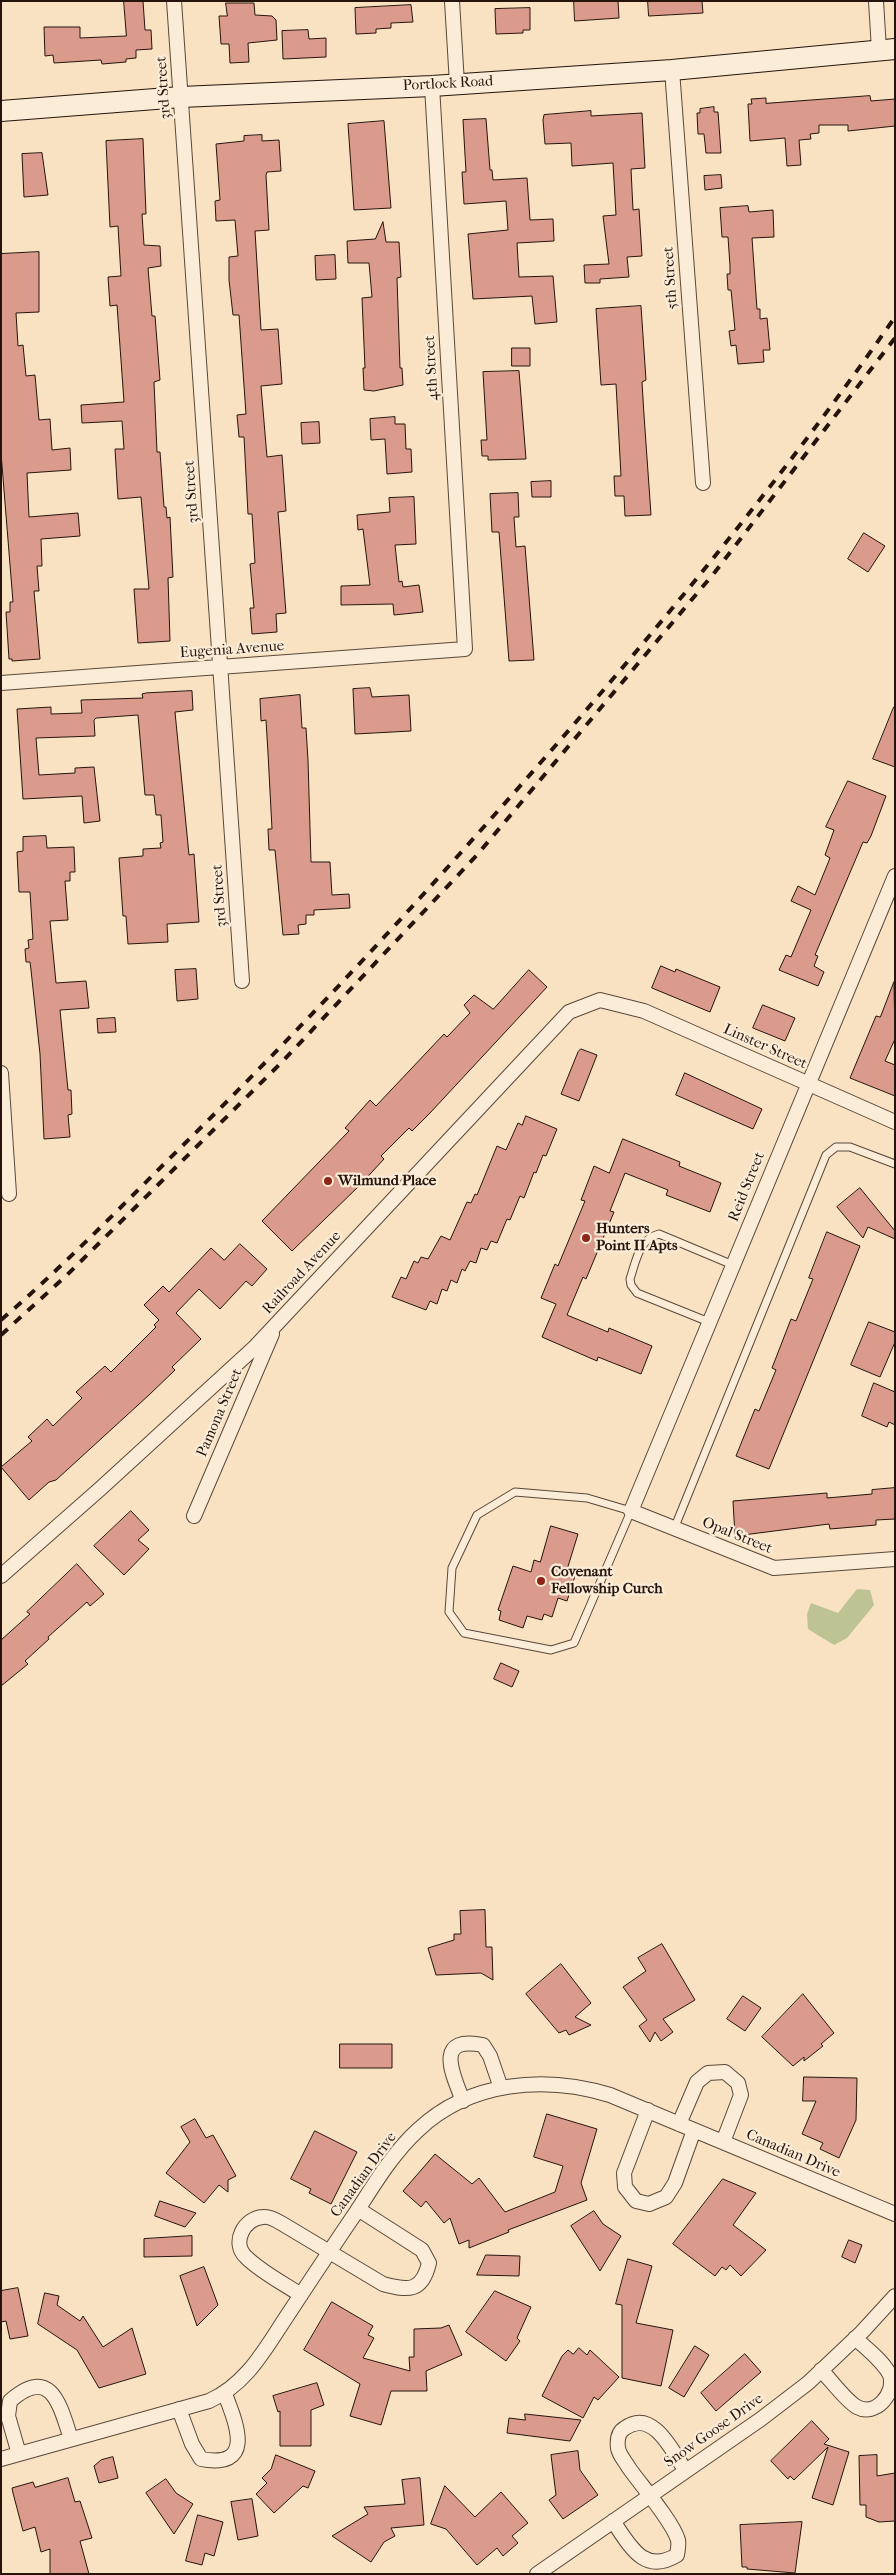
<!DOCTYPE html>
<html>
<head>
<meta charset="utf-8">
<style>
	body { margin:0 }
	#map { position:relative; width:896px; height:2575px; overflow:hidden; background:#f8e2c2; font-family:"IM FELL French Canon",serif }
	canvas { display:block }
	.frame { position:absolute; inset:0; border:2px solid #26140c; pointer-events:none }
</style>
</head>
<body>
<div id="map">
<canvas width="896" height="2575"></canvas>
<div class="frame"></div>
</div>
<script>
const ctx = document.querySelector('canvas').getContext('2d');
ctx.lineJoin = 'round';
function fillPath(path, color) { ctx.fillStyle = color; ctx.fill(path, 'evenodd'); }
function stroke(path, color, width, dash) { ctx.strokeStyle = color; ctx.lineWidth = width; ctx.lineCap = dash ? 'butt' : 'round'; ctx.setLineDash(dash || []); ctx.stroke(path); }
function write(font, color, halo, rows, align = 'center') {
  ctx.font = font + ' "IM FELL French Canon",serif'; ctx.lineWidth = 4.5; ctx.setLineDash([]); ctx.textBaseline = 'middle'; ctx.strokeStyle = halo; ctx.fillStyle = color; for (const [text, x, y, turn = 0] of rows) {
    ctx.save(); ctx.translate(x, y); ctx.rotate((+turn || 0) * Math.PI / 180); ctx.textAlign = isNaN(turn) ? turn : align; if (halo) ctx.strokeText(text, 0, 0); ctx.fillText(text, 0, 0); ctx.restore();
  }
}
const green = new Path2D(`
	M857,1589L870,1590L874,1605L847,1638L834,1645L808,1629L807,1614L811,1603L838,1613Z`);
const building = new Path2D(`
	M124,1H143L145,30H151L152,49L136,50V58L126,59V62L102,64L101,60L54,63L53,55L45,56L44,27H80V38L126,36Z
	M574,1H618L619,18L575,21Z
	M648,1H702L703,13L649,16Z
	M226,3H254L255,15L272,16L276,20L277,40L248,43L249,62L230,63L229,44H221L219,16H227Z
	M411,5L413,22L391,23V28L376,29V33L356,34L355,8Z
	M530,8V30H523V33L496,34L495,9Z
	M308,30L309,39L326,38V57L283,59L282,31Z
	M870,96L871,101L895,99V126L848,131V125H819V133L810,134L811,139L799,140L801,165L787,166L785,138L750,141L748,104H752L751,99L766,98V103Z
	M714,107V112H718L721,153H706L704,134H698L697,113H700V109Z
	M591,111V116L642,113L645,168L631,169L633,210L639,209L642,256L627,257L629,277L600,279V283H585L584,265L609,264L603,216L616,215L613,163L572,166L571,143L545,144L543,120L544,115Z
	M486,119L490,170H492L493,180L527,178L530,220L553,219L554,241L517,243L519,277L553,276L557,322L535,324L532,296L473,299L468,234L508,230L506,201L464,204L462,172H466L463,120Z
	M384,121L391,208L354,210L348,124Z
	M262,135V141L279,140L281,171L267,172L266,175L269,230L255,231L261,330L278,329L282,384L261,386L267,457L282,455L286,511L278,512L286,613L276,614L277,632L252,634L250,608H254L250,564L255,563L252,514H248L244,437H239L237,415L246,414L239,315H233L229,280V257L238,256L235,220L216,221L215,201L220,200L216,144L244,141V136Z
	M143,139L146,214H142L144,245L160,246L161,266L148,268L152,316H155L160,380L154,382L157,452H160L164,507H166L167,518L170,517L173,577L168,578L170,641L138,643L134,589H149L141,497L118,499L115,449H124L122,421L82,423L81,405L124,402L117,305L110,306L108,277L121,276L118,226L110,227L106,141Z
	M42,153L48,195L24,197L22,154Z
	M721,175L722,188L705,190L704,176Z
	M748,206L749,212L773,210L774,237L752,238L757,309H760V319L767,318L770,350H763L764,362L738,364L736,345L731,346L729,331L735,330L731,290H728L727,274H730V266L728,237H722L720,208Z
	M383,222L386,242H399L401,277L397,278L400,368H402L403,385L374,391L364,390L363,368H365L362,298L372,297L369,263H348L347,241L375,239Z
	M39,252V312L16,313L18,346L23,345L26,376L35,375L39,420L50,419L52,450L70,448L71,470L27,473L29,517L78,513L80,536L41,539L42,566H37L39,591H34L40,659L12,661V659H9L6,612H10V602H13L1,453V254Z
	M335,255L336,279L316,280L315,256Z
	M641,306L646,380L642,382L644,415L651,515L625,516L624,496H615L614,476H621L616,384L601,385L596,309Z
	M512,348H530V366H512Z
	M519,371L526,459L488,460V456H482L481,440H487L483,372Z
	M395,417V424H405L406,449H411L412,472L387,474L385,439L371,440L370,419Z
	M319,422L320,443L302,444L301,423Z
	M551,481V497H532L531,482Z
	M518,493L519,517H514L516,547L525,546L534,660L509,661L499,532H492L490,494Z
	M414,497L416,544L395,545L399,582L402,581L403,587L419,585L423,612L394,615L393,604L341,605V586L370,585L363,529L358,530L357,515L390,512L389,498Z
	M864,533L885,546L868,572L848,559Z
	M370,688L372,697L409,695L411,731L355,734L353,689Z
	M192,691L193,710L175,712L189,855L194,854L199,922L167,924L168,942L128,944L126,916H123L119,858L143,856V849L161,848L160,843L163,842L161,815H156L154,795H145L138,715L96,718L94,720L95,736L36,738L39,775L75,773V768L94,767L100,821L84,823L82,796L23,799L17,709L51,707V714L82,713L81,700L143,698L142,694L146,693Z
	M300,695L302,728H306L308,760L311,862H330L332,895L349,894L350,908L314,910V915H306V924L298,925L299,934L283,935L275,850H269L268,829H272L268,753L266,720L261,721L260,699Z
	M894,707H895V767L873,759Z
	M848,781L886,796L871,836L867,843L863,842L815,955L818,956L814,966L824,972L818,986L779,970L786,955L791,957L811,910L791,901L798,886L815,895L830,858L825,855L834,830L826,827Z
	M46,836L47,848L74,847L75,872H70V881H65L68,920L50,921L56,983L86,981L89,1008L60,1010L68,1090H71L72,1114L68,1115L70,1137L44,1139L40,1054L31,970L30,962H26L25,949L29,948L28,940L33,939L30,892H19L17,852L23,851V837Z
	M661,966L675,972L676,969L720,987L710,1012L652,988Z
	M196,969L198,999L177,1001L175,970Z
	M529,970L547,987L430,1113L412,1131L409,1128L381,1156L384,1159L359,1186L292,1251L262,1221L349,1131L345,1128L370,1100L376,1106L444,1034L447,1037L470,1013L464,1005L474,995L493,1009Z
	M894,982L895,1039L885,1061L895,1065V1096L850,1078L876,1016L880,1017Z
	M763,1005L795,1018L785,1041L753,1028Z
	M115,1018L116,1032L98,1033L97,1019Z
	M581,1049L597,1055L579,1101L561,1094L578,1052Z
	M685,1073L762,1109L753,1129L676,1095Z
	M526,1116L557,1129L546,1156L543,1155L536,1173L534,1172L524,1198L520,1196L510,1220L507,1219L497,1243L491,1241L487,1250L481,1248L476,1263L470,1261L465,1271L462,1269L457,1283L451,1280L447,1291L442,1289L437,1304L430,1301L426,1310L392,1297L401,1277L406,1279L414,1261L418,1263L421,1257L428,1259L441,1236L450,1240L467,1202L471,1203L475,1194L477,1195L497,1146L506,1150L518,1123L522,1125Z
	M623,1139L680,1162L679,1166L721,1183L710,1212L666,1195L668,1190L625,1173L610,1211L614,1212L586,1279L583,1277L567,1315L608,1332L609,1328L652,1346L641,1374L598,1357L597,1361L542,1337L556,1304L541,1298L555,1264L558,1266L585,1201L581,1200L594,1166L609,1173Z
	M860,1188L895,1231V1239L868,1227L863,1238L837,1207Z
	M827,1232L860,1246L769,1469L736,1456L755,1409L759,1411L776,1370L772,1368L791,1319L796,1321L813,1279L809,1278Z
	M240,1244L267,1269L252,1286L246,1281L220,1309L199,1289L176,1313L201,1339L172,1367L175,1370L149,1395L56,1480L49,1482L29,1500L1,1467L32,1441L28,1437L47,1419L53,1426L82,1398L76,1392L105,1366L111,1372L156,1327L154,1325L159,1320L144,1305L163,1286L169,1292L211,1248L224,1260Z
	M869,1322L895,1332V1342L880,1377L851,1365Z
	M874,1383L895,1392V1425L889,1422L887,1427L862,1416Z
	M895,1488V1519L876,1520V1525L830,1529L829,1524L735,1536L733,1501L827,1493V1498L872,1494V1490Z
	M131,1511L149,1530L138,1540L149,1549L124,1575L94,1546Z
	M551,1526L578,1534L566,1573L575,1576L567,1601L558,1598L552,1617L544,1614L542,1620L527,1616L523,1628L499,1620L501,1611L498,1610L513,1566L531,1572L534,1560L540,1562Z
	M77,1564L104,1594L90,1606L87,1602L48,1637L49,1639L25,1661L28,1664L1,1686V1640L30,1614L27,1612Z
	M501,1663L519,1671L512,1687L494,1679Z
	M485,1910L486,1947H492L493,1980L481,1973L436,1975L428,1948L454,1940V1934H461L460,1911Z
	M662,1944L695,2000L663,2019L673,2032L661,2041L655,2032L650,2042L639,2026L647,2020L623,1987L646,1971L638,1958Z
	M561,1964L591,2003L575,2017L591,2025L569,2035L566,2030L559,2033L526,1994Z
	M803,1994L834,2033L821,2044L823,2046L804,2061V2057L793,2066L762,2037Z
	M743,1996L761,2008L745,2031L727,2019Z
	M340,2044H392V2068H340Z
	M804,2077L857,2078L856,2120L839,2158L820,2149L823,2143L802,2134L816,2101H803Z
	M547,2114L597,2129L581,2183L587,2200L508,2230L509,2232L469,2248V2240L459,2244L450,2218L444,2223L426,2201L421,2207L403,2191L435,2154L472,2184L479,2178L505,2212L555,2192L563,2166L534,2157Z
	M195,2119L206,2138L213,2135L236,2176L228,2180V2192L219,2185L204,2203L166,2173L190,2142L181,2127Z
	M315,2131L357,2152L331,2204L309,2193L311,2189L291,2179Z
	M723,2179L756,2193L733,2225L766,2250L741,2276L730,2265L726,2270L722,2267L715,2276L673,2244Z
	M160,2201L196,2213L185,2227L155,2216Z
	M594,2211L603,2224L621,2236L600,2271L571,2226Z
	M192,2236V2256L144,2257V2239Z
	M849,2240L862,2245L855,2263L842,2257Z
	M486,2255L520,2256L519,2276L477,2275Z
	M628,2259L652,2266L636,2323L673,2330L661,2386L622,2378V2305L616,2304Z
	M204,2267L218,2305L197,2326L180,2276Z
	M18,2288L28,2336L10,2339L6,2321L1,2322V2291Z
	M495,2291L531,2307L517,2338L520,2341L506,2361L466,2332Z
	M45,2293L59,2296L57,2305L80,2321L83,2316L103,2347L132,2328L146,2374L99,2388L77,2350L38,2324Z
	M332,2302L373,2326L368,2335L374,2338L363,2358L410,2371L409,2357H414V2329L441,2328L449,2325L462,2355L426,2371L427,2391H391L381,2425L350,2416L360,2384L304,2350Z
	M695,2346L709,2355L684,2397L669,2388Z
	M579,2348L587,2355L590,2350L619,2377L598,2400L594,2397L583,2418L542,2396L562,2356L568,2350L573,2354Z
	M745,2354L761,2372L716,2411L701,2393Z
	M317,2383L324,2405L311,2410V2446H280V2411L278,2412L273,2396Z
	M525,2414L581,2420L570,2441L507,2433L509,2418L525,2420Z
	M812,2421L829,2439L824,2444L849,2452L833,2505L812,2498L828,2447L794,2480L790,2476L788,2479L771,2461Z
	M578,2451L580,2470L598,2495L563,2519L549,2500L556,2495L551,2455Z
	M276,2455L315,2471L308,2488L303,2486L274,2513L256,2494L267,2483L262,2478L271,2469Z
	M877,2455V2476L895,2473V2521L879,2522L866,2517V2505H860L859,2456Z
	M113,2457L118,2478L99,2483L94,2466L101,2460Z
	M68,2478L75,2502L80,2501L92,2538L80,2541L89,2574H50V2549L41,2552L35,2527L23,2531L13,2493L12,2488L33,2482L35,2487Z
	M420,2478L424,2525L391,2528L395,2536L384,2542L371,2562L332,2536L368,2514L364,2507L405,2504L402,2480Z
	M166,2479L176,2493L193,2504L174,2534L146,2493Z
	M445,2486L475,2517L501,2492L528,2523L512,2536L518,2543L503,2556L497,2548L477,2565L446,2529L431,2524Z
	M252,2499L258,2536L238,2540L231,2502Z
	M198,2515L223,2522L214,2556L205,2553L202,2565L186,2561Z
	M802,2522L795,2573L747,2569V2567H742L740,2525Z`);
const service = new Path2D(`
	M709,1322L637,1293L631,1285L630,1279C636,1261 639,1239 659,1234L733,1265
	M515,1492L587,1498L631,1511L574,1643L551,1650L464,1633L449,1612L452,1568L477,1515Z
	M674,1529L826,1155L836,1147H850L895,1164`);
const minor = new Path2D(`
	M174,1L242,981
	M452,1L457,84
	M876,1L879,50
	M672,70L703,483
	M1,683L465,649L432,86
	M895,876L631,1511L774,1568L895,1559
	M1,1073L9,1194
	M194,1516L272,1334
	M1,1576L100,1489L254,1348L569,1012L600,1000L644,1011L895,1122
	M463,2101C453,2075 433,2035 483,2045L490,2056L501,2088
	M648,2110L624,2173L625,2187L636,2201L649,2204L666,2197L675,2183L694,2130
	M679,2124L697,2082L708,2073L725,2072L738,2083L741,2095L723,2142
	M301,2295C283,2283 261,2272 246,2257C231,2243 244,2218 263,2217C269,2216 276,2220 281,2223L383,2284C409,2291 422,2292 429,2263L422,2250L358,2209
	M821,2370C831,2380 846,2401 857,2407C875,2417 896,2394 890,2375C883,2361 867,2349 855,2338
	M179,2409L192,2444L201,2459C256,2469 236,2423 225,2394
	M19,2454L8,2416L10,2401C51,2365 60,2405 71,2439
	M1,2459L209,2401C247,2384 265,2349 287,2316C310,2281 333,2246 357,2211C375,2183 393,2153 418,2130C470,2081 545,2075 610,2095L895,2214
	M613,2521C630,2546 644,2575 677,2555C678,2550 679,2545 678,2540C673,2522 641,2485 629,2468C625,2461 619,2455 618,2448C617,2440 618,2432 625,2428C653,2408 673,2452 685,2470
	M537,2574L761,2419L808,2383L862,2332L895,2296`);
const secondary = new Path2D(`
	M1,111L181,97L432,86L672,70L895,49`);
const rail = new Path2D(`
	M1,1320C59,1270 113,1215 167,1161C267,1063 363,962 456,858C611,685 763,507 895,317
	M1,1335L67,1275L282,1062L477,855L715,572L895,338`);
const markers = [
	[328,1181,5,"#8f2418"],
	[586,1238,5,"#8f2418"],
	[541,1581,5,"#8f2418"]
];
const streetNames = [
	["Portlock Road",448,84,-3],
	["3rd Street",164,88,-94],
	["5th Street",671,278,-94],
	["4th Street",432,368,-93],
	["3rd Street",192,492,-94],
	["Eugenia Avenue",232,650,-4],
	["3rd Street",220,896,-94],
	["Linster Street",765,1047,24],
	["Reid Street",747,1187,-68],
	["Railroad Avenue",302,1273,-47],
	["Pamona Street",220,1413,-67],
	["Opal Street",737,1536,22],
	["Canadian Drive",793,2154,23],
	["Canadian Drive",364,2175,-54],
	["Snow Goose Drive",714,2431,-35]
];
const poiNames = [
	["Wilmund Place",338,1181],
	["Hunters",596,1229],
	["Point II Apts",596,1246],
	["Covenant",551,1572],
	["Fellowship Curch",551,1589]
];
fillPath(green, '#bdc393');
fillPath(building, '#db9b8c');
stroke(building, '#26140c', 1);
stroke(service, '#5a483a', 9);
stroke(minor, '#5a483a', 16);
stroke(secondary, '#26140c', 22);
stroke(service, '#faecd7', 7);
stroke(minor, '#faecd7', 14);
stroke(secondary, '#faecd7', 20);
stroke(rail, '#26140c', 4, [9, 9]);
for (const [x, y, r, color] of markers) { const dot = new Path2D(); dot.arc(x, y, r, 0, 2 * Math.PI); ctx.fillStyle = color; ctx.fill(dot); stroke(dot, '#faecd7', 2); }
write('15px', '#26140c', '#faecd7', streetNames);
write('bold 15px', '#26140c', '#faecd7', poiNames, 'left');
</script>
</body>
</html>
